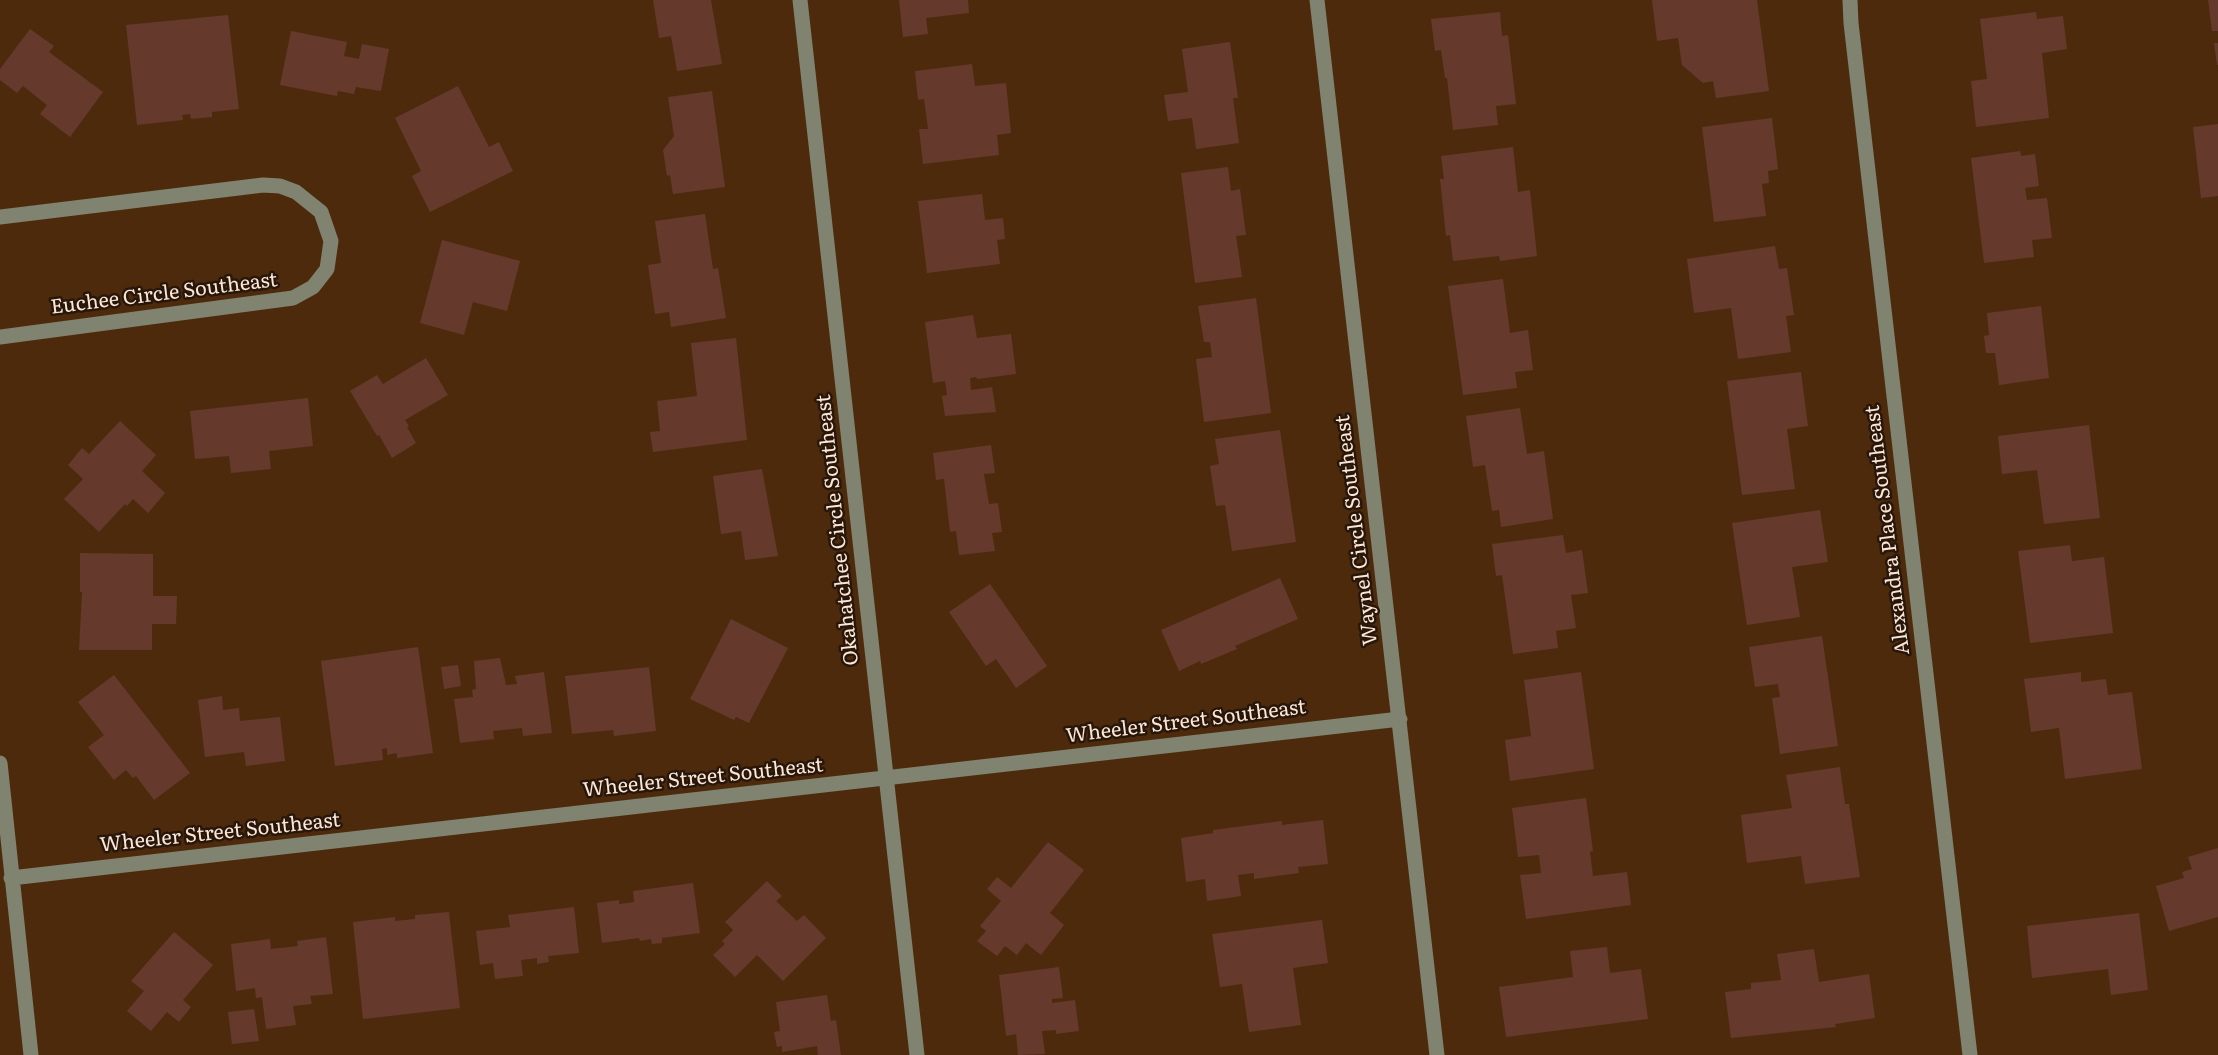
<!DOCTYPE html>
<html>
<head>
<meta charset="utf-8">
<style>
	body { margin:0 }
	canvas { display:block; background:#4d2a0c }
</style>
</head>
<body>
<canvas width="2218" height="1055"></canvas>
<script>
const ctx = document.querySelector('canvas').getContext('2d');
ctx.lineJoin = 'round';
function fillPath(path, color) { ctx.fillStyle = color; ctx.fill(path, 'evenodd'); }
function stroke(path, color, width, dash) { ctx.strokeStyle = color; ctx.lineWidth = width; ctx.lineCap = dash ? 'butt' : 'round'; ctx.setLineDash(dash || []); ctx.stroke(path); }
function write(font, color, halo, rows, align = 'center') {
  ctx.font = font + ' Literata,serif'; ctx.lineWidth = 5; ctx.setLineDash([]); ctx.textBaseline = 'middle'; ctx.strokeStyle = halo; ctx.fillStyle = color; for (const [text, x, y, turn = 0] of rows) {
    ctx.save(); ctx.translate(x, y); ctx.rotate((+turn || 0) * Math.PI / 180); ctx.textAlign = isNaN(turn) ? turn : align; if (halo) ctx.strokeText(text, 0, 0); ctx.fillText(text, 0, 0); ctx.restore();
  }
}
const building = new Path2D(`
	M653,0H711L722,64L677,71L671,36L659,38Z
	M899,0H968L969,13L926,18L928,34L903,37Z
	M1652,0H1757L1769,91L1716,98L1713,81L1703,83L1682,65L1678,38L1657,41Z
	M2208,0H2218V31H2212Z
	M1500,12L1502,36L1508,35L1516,104L1496,106L1498,125L1453,130L1447,78H1445L1441,50L1435,51L1431,19Z
	M2036,12L2037,19L2063,16L2067,49L2042,53L2049,118L1976,127L1971,81L1987,79L1980,19Z
	M228,15L239,109L212,112V117L191,119L190,114L182,115L183,120L137,125L126,25Z
	M30,29L54,46L49,52L103,92L70,137L40,114L47,105L23,86L17,93L0,80V69Z
	M291,31L347,42L344,56L359,59L362,44L389,49L381,91L356,87L354,94L338,91L337,96L280,85Z
	M1230,42L1238,98H1233L1239,143L1196,149L1192,118L1168,121L1164,95L1188,92L1182,49Z
	M2214,43H2218V65H2217Z
	M972,64L975,86L1006,83L1011,133L997,135L999,155L923,164L919,129H928L924,99L918,100L915,71Z
	M458,86L489,147L499,142L513,171L430,212L412,176L421,171L395,118Z
	M712,91L725,187L673,194L670,175L667,176L663,150L674,136L668,97Z
	M1772,118L1778,169L1768,171L1769,183L1762,184L1766,216L1714,222L1702,127Z
	M2218,124V196L2201,198L2193,127Z
	M1513,147L1518,192L1530,190L1537,256L1500,261L1499,256L1453,261L1450,235L1446,236L1440,179H1444L1441,156Z
	M2020,151L2021,156L2035,154L2039,186L2025,188L2027,200L2047,198L2052,238L2032,240L2034,257L1984,263L1971,158Z
	M1228,167L1231,191L1240,189L1246,235L1236,236L1242,277L1195,283L1181,173Z
	M982,194L985,220L1003,218L1005,239L997,240L1000,264L927,273L918,201Z
	M705,214L713,269L718,268L726,318L671,327L669,312L655,314L648,265L661,263L655,221Z
	M442,240L520,261L507,311L473,302L464,335L420,323Z
	M1775,246L1779,269L1787,268L1794,315L1786,316L1791,352L1738,359L1731,308L1694,313L1687,259Z
	M1503,279L1510,333L1528,330L1533,370L1515,372L1517,388L1463,395L1448,286Z
	M1256,298L1271,413L1204,422L1196,359L1212,357L1210,342H1204L1198,306Z
	M2041,306L2049,378L1999,385L1995,353H1986L1984,336L1989,335L1987,313Z
	M973,315L977,338L1011,334L1016,374L977,379L976,377L970,378L971,390L992,387L996,412L945,416L942,396L947,395L945,381L933,383L925,322Z
	M736,338L747,440L653,452L650,432L660,431L657,401L697,396L691,343Z
	M426,358L448,395L405,420L409,426L407,427L416,443L392,458L379,435L377,436L350,391L377,375L383,384Z
	M1801,372L1808,426L1787,429L1795,489L1742,495L1727,381Z
	M308,398L313,446L269,451L271,469L231,473L229,456L195,459L190,411Z
	M1520,408L1527,454L1544,451L1553,519L1501,527L1499,510L1492,511L1485,465L1473,467L1466,416Z
	M120,421L156,455L142,471L165,493L148,513L133,499L127,506L125,504L99,532L64,499L83,479L68,465L82,448L89,454Z
	M2089,425L2100,518L2044,524L2037,470L2002,474L1998,436Z
	M1280,430L1296,542L1232,551L1225,505L1216,506L1210,466L1219,464L1215,439Z
	M991,445L995,473L984,474L989,504L998,503L1002,532L992,533L995,551L959,555L956,531L950,532L944,479L936,480L933,453Z
	M762,469L778,556L745,560L741,531L721,534L713,476Z
	M1820,510L1828,562L1792,567L1800,617L1747,625L1732,523Z
	M1563,535L1566,553L1582,550L1588,593L1571,595L1576,628L1556,631L1558,648L1513,654L1502,575L1496,576L1492,544Z
	M2070,545L2072,561L2104,557L2113,633L2030,643L2018,551Z
	M80,553L153,554V596H177L176,624H152V650H79L82,592H80Z
	M1280,578L1298,619L1235,646L1237,649L1201,664L1200,661L1179,671L1161,630Z
	M990,584L1047,666L1016,688L996,659L986,666L949,612Z
	M731,619L788,648L749,723L736,717L734,720L690,699Z
	M1822,636L1838,746L1780,754L1772,698L1780,697L1778,684L1755,687L1749,647Z
	M418,647L433,753L397,758V753L387,755V748L382,749L383,760L335,766L321,661Z
	M500,658L506,685L517,684L515,676L544,672L552,733L523,736L522,728L493,731L494,739L460,743L454,699L473,697L472,690L476,689L474,661Z
	M458,665L461,686L444,689L441,667Z
	M649,667L656,731L614,736L613,730L572,734L565,676Z
	M1581,672L1594,769L1510,781L1505,740L1531,736L1524,680Z
	M2081,672V682L2106,679L2108,695L2132,692L2142,769L2065,779L2059,728L2031,732L2024,679Z
	M114,675L190,773L154,800L136,776L133,778L126,770L114,780L88,747L104,735L78,702Z
	M222,696L223,710L239,708L240,721L280,717L285,761L246,766L244,752L205,757L198,700Z
	M1840,767L1845,804H1849L1860,877L1805,884L1801,856L1747,863L1741,815L1792,808L1786,775Z
	M1586,798L1593,851L1590,852L1593,876L1627,872L1631,905L1526,919L1520,875L1541,873L1539,855L1518,857L1512,808Z
	M1323,820L1328,864L1298,867L1299,873L1254,879V873L1238,875L1241,896L1207,901L1205,879L1186,882L1181,838L1213,833V830L1282,821V825Z
	M1048,842L1084,870L1050,913L1064,925L1041,955L1026,943L1017,955L1005,946L997,956L977,941L986,931L980,926L1001,901L987,889L997,877L1011,888Z
	M2218,848V917L2169,931L2156,886L2184,878L2182,872L2192,869L2188,857Z
	M767,881L782,896L776,901L797,921L804,915L826,938L783,981L757,955L735,977L713,955L725,944L722,941L733,930L725,922Z
	M693,883L700,933L662,938V943L652,944L651,939L640,941L639,938L602,943L597,903L619,900V904L634,902L633,891Z
	M574,907L579,953L548,956L549,962L537,964V958L521,960L523,976L495,979L493,963L480,965L476,931L510,927L508,915Z
	M449,912L460,1008L363,1019L353,922L395,917V921L415,919V915Z
	M2139,913L2148,990L2111,995L2108,969L2032,978L2027,926Z
	M1322,920L1328,963L1293,968L1301,1025L1249,1032L1242,984L1220,987L1212,934Z
	M174,932L213,965L183,1000L191,1007L179,1022L167,1012L151,1031L127,1011L144,991L131,981Z
	M326,937L333,994L310,996L312,1004L293,1006L296,1025L266,1029L262,997L256,998L255,988L236,991L231,944L270,939L271,949L298,946L297,941Z
	M1607,947L1610,973L1641,969L1648,1019L1506,1037L1499,987L1573,977L1570,951Z
	M1814,949L1819,982L1869,974L1875,1018L1835,1024L1836,1027L1731,1038L1725,992L1751,989V983L1781,980L1777,954Z
	M1059,967L1063,998L1052,999V1003L1075,1000L1079,1031L1056,1034V1030L1042,1031L1045,1054L1018,1055L1016,1034L1006,1036L999,975Z
	M827,995L831,1021L836,1020L841,1055H818L817,1046L782,1052V1046L777,1047L774,1032L780,1031L776,1002Z
	M254,1009L259,1041L232,1044L228,1012Z`);
const minor = new Path2D(`
	M800,0L917,1055
	M1317,0L1437,1055
	M1850,0L1851,23L1970,1055
	M0,217L263,185L280,186L296,192L321,212L331,241L327,269L313,287L293,298L0,337
	M0,763L31,1055
	M11,878L1400,719`);
const streetNames = [
	["Euchee Circle Southeast",164,294,-7],
	["Okahatchee Circle Southeast",838,530,-96],
	["Waynel Circle Southeast",1357,530,-97],
	["Alexandra Place Southeast",1888,530,-97],
	["Wheeler Street Southeast",1186,722,-7],
	["Wheeler Street Southeast",703,778,-6],
	["Wheeler Street Southeast",220,833,-6]
];
fillPath(building, '#65392c');
stroke(minor, '#7f836f', 15);
write('20px', '#fde6d6', '#27170b', streetNames);
</script>
</body>
</html>
